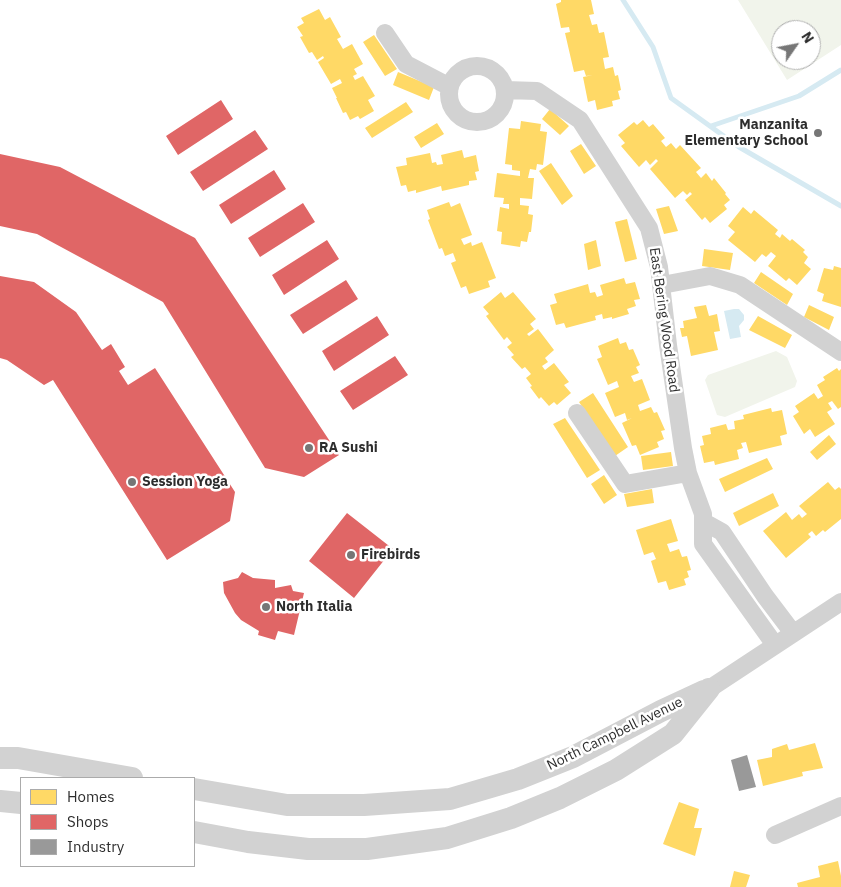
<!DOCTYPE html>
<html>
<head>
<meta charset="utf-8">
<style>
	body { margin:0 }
	#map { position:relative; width:841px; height:887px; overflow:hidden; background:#fff; font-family:"IBM Plex Sans",sans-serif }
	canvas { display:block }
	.legend { position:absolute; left:20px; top:777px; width:175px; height:90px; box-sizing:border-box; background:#fff; border:1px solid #ababab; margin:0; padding:6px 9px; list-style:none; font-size:15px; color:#2d2d2d }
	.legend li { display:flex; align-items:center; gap:10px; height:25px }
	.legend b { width:25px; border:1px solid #ababab }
	.north { position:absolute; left:771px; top:20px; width:50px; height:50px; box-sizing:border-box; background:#fff; border:1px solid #ababab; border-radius:50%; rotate:57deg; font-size:14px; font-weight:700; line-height:20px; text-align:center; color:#2d2d2d }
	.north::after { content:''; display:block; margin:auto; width:18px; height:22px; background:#767676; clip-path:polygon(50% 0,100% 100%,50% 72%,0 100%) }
</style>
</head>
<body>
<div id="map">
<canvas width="841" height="887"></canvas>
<ul class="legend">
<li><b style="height:14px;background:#ffd966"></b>Homes</li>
<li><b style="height:14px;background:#e06666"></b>Shops</li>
<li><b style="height:14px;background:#999"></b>Industry</li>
</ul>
<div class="north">N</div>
</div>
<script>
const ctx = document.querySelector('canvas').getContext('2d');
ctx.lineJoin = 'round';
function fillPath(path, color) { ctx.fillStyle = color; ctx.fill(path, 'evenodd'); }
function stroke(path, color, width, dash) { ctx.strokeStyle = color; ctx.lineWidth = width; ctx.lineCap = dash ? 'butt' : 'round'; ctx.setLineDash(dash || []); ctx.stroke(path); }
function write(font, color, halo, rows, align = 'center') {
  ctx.font = font + ' "IBM Plex Sans",sans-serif'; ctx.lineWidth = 5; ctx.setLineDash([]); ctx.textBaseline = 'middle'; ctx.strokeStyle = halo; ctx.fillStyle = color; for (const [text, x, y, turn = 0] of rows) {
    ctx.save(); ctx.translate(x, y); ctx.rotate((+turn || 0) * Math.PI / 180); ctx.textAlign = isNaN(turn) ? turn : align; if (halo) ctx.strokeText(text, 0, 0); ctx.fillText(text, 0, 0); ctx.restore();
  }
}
const green = new Path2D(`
	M738,0H841V45L787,80ZM781,30H811V60H781Z
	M776,351L787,357L797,381L795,387L725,417L717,415L705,380L708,375Z`);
const water = new Path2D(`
	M734,309H739L744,315V320L739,326L741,337L730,339L724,311Z`);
const homes = new Path2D(`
	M561,0H591L594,14L589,15L592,25L597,24L599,33L604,32L609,57L603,58L605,69L613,67L615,76L618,75L621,90L618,91L620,99L612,101L613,106L597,110L595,100L588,102L583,77L593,75L586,76L584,70L574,72L565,33L570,32L569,27L561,28L556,4L561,2Z
	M319,9L325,20L330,17L341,37L337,39L343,49L352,44L363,64L354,69L357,74L353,76L355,80L363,76L375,96L368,100L374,111L360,119L358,116L350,120L346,112L343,113L336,98H337L332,88L342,83L340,79L331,84L318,62L324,58L323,56L317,60L312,52L309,53L300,37L303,36L297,27L304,23L301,18Z
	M374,35L397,69L385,76L363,42Z
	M398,72L434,87L429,100L393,85Z
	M406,102L413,112L372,138L365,128Z
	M550,109L569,126L560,135L542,119Z
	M643,120L649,127L653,124L665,138L661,141L666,147L671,143L676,149L680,145L701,168L696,172L701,178L706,173L712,181L714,178L726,193L725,194L730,200L724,205L727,209L710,223L705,217L702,220L685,200L692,194L690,192L687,195L683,191L675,198L650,169L658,161L656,159L650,165L646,160L639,167L621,146L625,143L618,135L634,122L637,125Z
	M521,121L541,124L540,131L547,132L543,165L537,164L536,170L530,169L528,178H534L532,199L520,198V205L529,206L528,214L533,215L531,232H529L527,242L521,241L520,247L501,244L502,232L497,231L500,207L509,209V204H503L504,198L494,197L497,173L520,176V171L512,170V165L505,164L509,128L520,129Z
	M437,123L444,134L421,148L414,137Z
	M581,144L596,166L584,174L570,151Z
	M462,150L464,158L476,155L479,171L475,172L477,180L469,181V185L442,191L441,186L416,193V190L408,192L406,185L401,186L396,167L407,165L406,158L430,153L432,163L436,162L437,165L443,164L441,155Z
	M551,163L573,196L562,205L539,171Z
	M449,202L451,207L460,203L472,235L461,239L464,245L471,242L472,246L482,242L496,278L488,281L490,287L469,294L466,286L461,288L451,263L456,261L453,253L445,256L442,248L439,249L428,220L430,219L427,210Z
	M669,206L678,231L664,234L656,209Z
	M743,207L751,214L754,210L778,230L775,234L780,238L782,234L790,241L792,239L805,250L803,252L808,257L804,263L811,269L797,285L789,278L786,281L768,266L776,256L771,252L766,257L762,254L755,262L728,240L735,232L728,226Z
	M627,219L637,259L625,262L615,222Z
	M596,240L601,266L588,270L584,244Z
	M704,249L733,253L730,270L702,266Z
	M834,266L841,268V307L822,301L824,294L817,291L824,268L833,270Z
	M761,272L793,294L787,305L754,283Z
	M624,278L626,284L635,282L640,299L634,300L636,306L627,309L629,314L612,319V317L603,319L602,314L595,316L596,320L566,328L564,323L556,325L550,305L557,303L554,294L588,284L590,293L595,292L597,297L603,295L600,285Z
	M501,292L505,298L513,292L536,319L530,324L534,329L527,334L529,336L538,329L554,350L545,358L548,362L542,366L545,370L554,363L569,382L564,385L571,393L557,405L554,402L549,406L541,397L539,399L530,387L532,386L526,378L531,374L525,367L522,369L511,357L514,355L507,347L512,343L507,337L504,340L486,316L489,314L483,307Z
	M706,305L709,316L717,314L720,331L714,332L718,350L691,356L687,336L682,337L680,328H684L683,321L697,318L694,307Z
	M809,305L834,317L829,330L804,317Z
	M758,316L792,335L785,348L749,330Z
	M618,338L620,344L626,342L629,350L633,349L640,365L636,367L639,373L631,376L634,382L642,379L650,400L638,405L640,411L651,407L654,413L657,412L665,430L661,431L664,439L657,442L659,447L640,455L636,445L632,446L622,423L632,418L627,420L625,413L615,417L605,393L619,387L617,381L608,385L597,359L602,357L598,346Z
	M837,368L839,371L841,369V407L838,409L832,401L828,403L832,409L827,412L835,424L815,437L810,429L804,434L793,416L799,412L795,406L814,393L818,399L823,396L817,385L825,380L823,377Z
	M593,393L628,447L615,456L579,402Z
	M771,408L772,412L782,410L787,434L780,436L782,445L749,453L746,442L741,443L743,448L737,450L739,459L715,465L714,461L704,463L700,446L704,445L702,436L711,434L710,428L726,424L728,430L735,429L734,421L744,419L743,415Z
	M565,418L600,470L587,478L553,424Z
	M829,435L836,444L817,460L810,452Z
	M671,452L673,466L643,470L641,456Z
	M767,458L773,469L725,492L719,479Z
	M604,475L617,495L604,504L591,484Z
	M828,482L835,490L839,487L841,489V519L825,532L823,530L816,536L812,531L808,534L811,537L786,558L763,531L786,512L792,520L799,514L802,518L807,514L799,506Z
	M652,489L654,503L627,507L624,494Z
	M773,493L779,506L739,526L733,513Z
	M671,519L678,541L667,544L670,552L679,549L682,557L687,556L691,570L687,571L689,577L684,579L686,585L669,590L666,581L658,583L651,561L656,559L653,552L644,555L636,530Z
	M815,743L823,768L802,772L803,776L763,786L757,760L772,757V749L787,744L789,750Z
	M679,802L699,809L694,828H702L695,856L663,844Z
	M838,861L841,876V887H798L797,883L820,877L818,866Z
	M734,871L750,875L746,887H730Z`);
const shops = new Path2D(`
	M221,100L233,119L178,155L166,136Z
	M255,130L268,149L203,191L190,172Z
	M0,154L60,167L195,238L339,455L304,477L265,468L163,302L37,234L0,226Z
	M274,170L286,189L231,224L219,205Z
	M303,203L315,222L260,257L248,238Z
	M327,240L339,259L284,295L272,275Z
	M0,276L34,282L76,312L102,350L111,344L125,367L119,371L128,385L155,368L235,492L230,521L167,560L53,380L44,385L7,360L0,358Z
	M346,280L358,299L303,334L290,315Z
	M377,316L389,335L334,371L322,351Z
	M395,356L408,375L353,410L340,391Z
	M347,513L393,549L354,598L309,561Z
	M242,572L253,578L275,580V588L291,585L293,591L304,593L294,635L278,631L275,640L258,635L259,631L241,620L235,613L224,593L223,582L238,578Z`);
const industry = new Path2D(`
	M747,755L756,787L739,791L731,760Z`);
const stream = new Path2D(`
	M623,0L653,47L671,98L739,147L841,206
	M711,126L799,96L841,70`);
const minor = new Path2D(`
	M385,33L406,64L450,87
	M449 94a28 28 0 1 1 56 0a28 28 0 1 1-56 0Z
	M505,90L537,91L580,120L649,228L659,267L668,345L683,448L688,473L703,514V544L775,645
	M662,285L710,276L740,285L841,352
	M577,413L625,484L688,473
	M704,522L722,532L765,596L793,633
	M709,689L841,602
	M775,835L841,806`);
const tertiary = new Path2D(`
	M0,758H18L132,778
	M194,789L287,805H364L450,799L518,779L573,757L661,711L704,691
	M0,801L21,803
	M194,832L248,842L308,849H367L447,838L511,818L560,798L616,770L673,734L709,689`);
const markers = [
	[818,133,5,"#767676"],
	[309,448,5,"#767676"],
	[132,482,5,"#767676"],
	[351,555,5,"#767676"],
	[266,607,5,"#767676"]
];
const poiNames = [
	["Manzanita",808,125,"right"],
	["Elementary School",808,141,"right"],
	["RA Sushi",319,448],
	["Session Yoga",142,482],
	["Firebirds",361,555],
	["North Italia",276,607]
];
const streetNames = [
	["East Bering Wood Road",664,320,82],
	["North Campbell Avenue",615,734,-26]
];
fillPath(green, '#f1f4eb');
fillPath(water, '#d6eaf2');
fillPath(homes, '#ffd966');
fillPath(shops, '#e06666');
fillPath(industry, '#999');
stroke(stream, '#d6eaf2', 5);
stroke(minor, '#d2d2d2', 18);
stroke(tertiary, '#d2d2d2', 22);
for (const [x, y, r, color] of markers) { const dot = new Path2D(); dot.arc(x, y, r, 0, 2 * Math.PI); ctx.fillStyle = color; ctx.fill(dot); stroke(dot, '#fff', 2); }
write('bold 14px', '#2d2d2d', '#fff', poiNames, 'left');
write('14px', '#2d2d2d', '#fff', streetNames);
</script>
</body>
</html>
